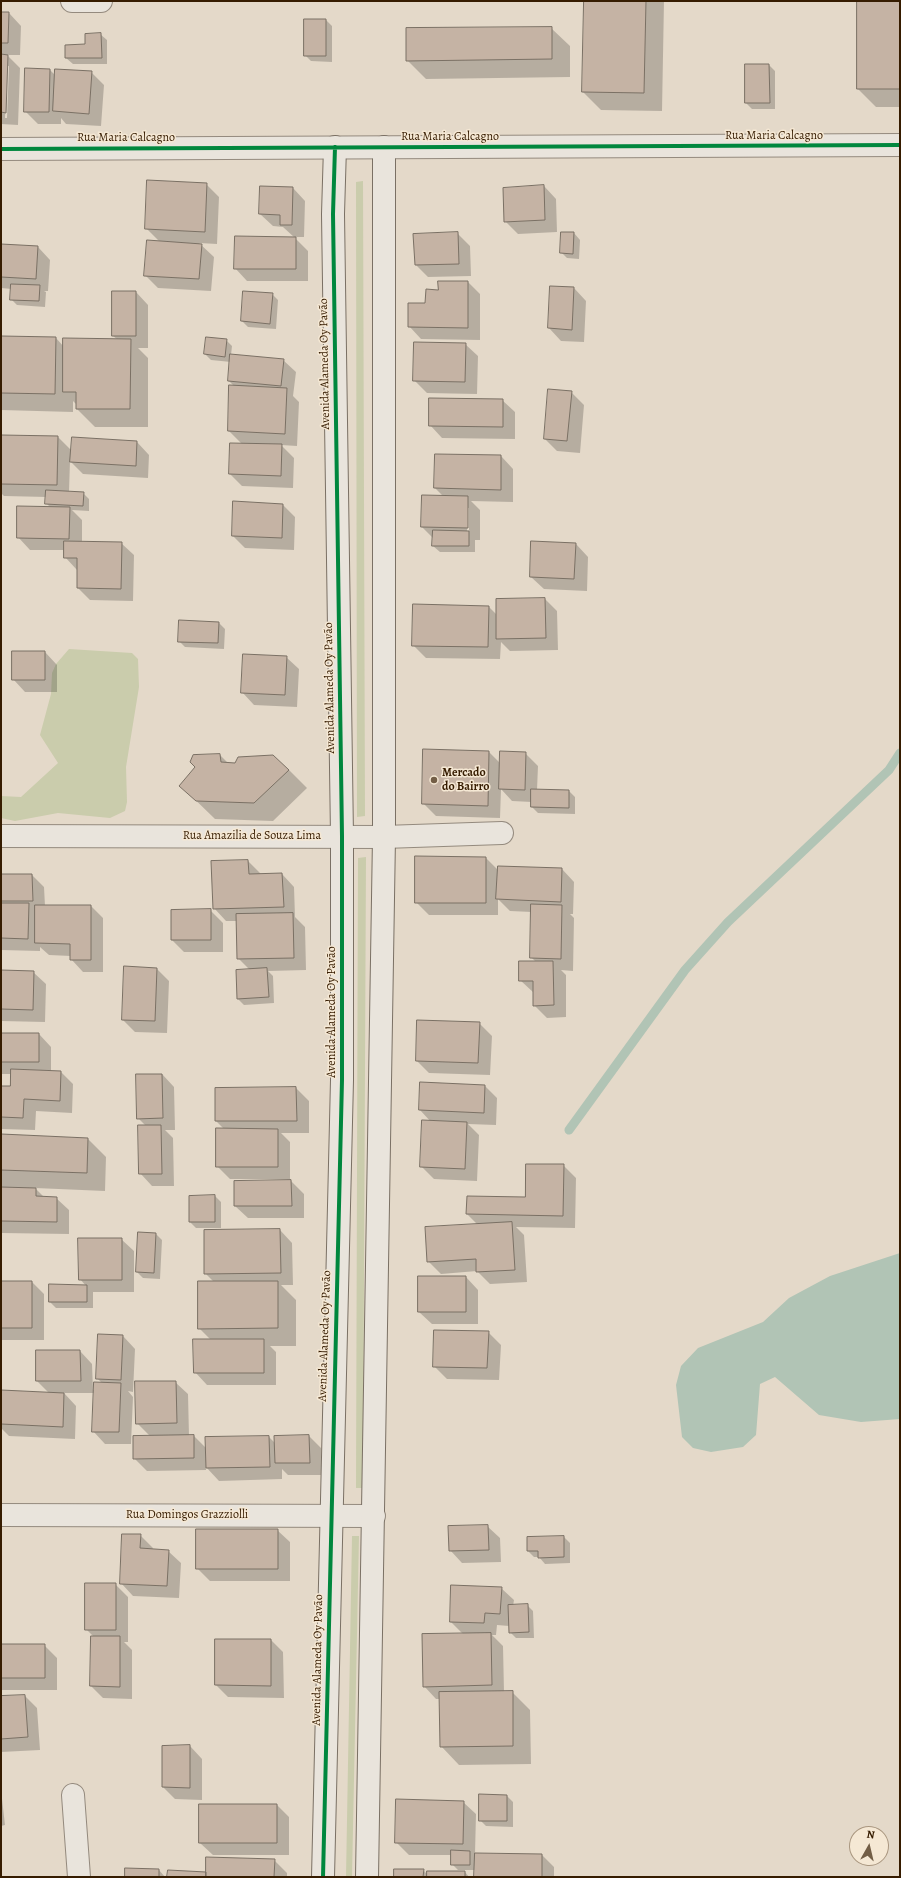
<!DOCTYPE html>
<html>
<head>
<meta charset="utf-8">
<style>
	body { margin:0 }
	#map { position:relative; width:901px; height:1878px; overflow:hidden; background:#e4d9c9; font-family:Alegreya,serif }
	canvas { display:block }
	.frame { position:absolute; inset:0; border:2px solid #361c00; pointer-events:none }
	.north { position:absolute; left:849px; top:1826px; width:40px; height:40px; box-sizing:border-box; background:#f5e8d4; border:1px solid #a9967f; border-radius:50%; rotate:8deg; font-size:11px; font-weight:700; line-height:16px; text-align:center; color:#361c00 }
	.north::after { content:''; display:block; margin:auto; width:14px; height:18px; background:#735e46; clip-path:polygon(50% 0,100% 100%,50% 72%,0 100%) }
</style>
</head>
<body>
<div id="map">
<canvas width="901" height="1878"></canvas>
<div class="frame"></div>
<div class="north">N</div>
</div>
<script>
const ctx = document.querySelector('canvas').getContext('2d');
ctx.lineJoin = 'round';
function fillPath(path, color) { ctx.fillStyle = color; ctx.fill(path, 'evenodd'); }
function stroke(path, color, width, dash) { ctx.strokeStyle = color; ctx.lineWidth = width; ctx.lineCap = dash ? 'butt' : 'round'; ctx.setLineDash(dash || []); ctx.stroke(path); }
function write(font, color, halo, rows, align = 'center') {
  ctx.font = font + ' Alegreya,serif'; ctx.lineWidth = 3; ctx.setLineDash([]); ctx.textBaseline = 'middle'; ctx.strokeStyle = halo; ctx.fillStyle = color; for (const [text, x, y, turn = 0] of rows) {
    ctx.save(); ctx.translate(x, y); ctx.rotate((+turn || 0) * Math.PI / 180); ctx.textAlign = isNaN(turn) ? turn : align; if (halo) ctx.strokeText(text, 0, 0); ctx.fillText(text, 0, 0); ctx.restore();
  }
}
const green = new Path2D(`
	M363,181L365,816L357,817L356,182Z
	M69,649L132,653L138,659L139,687L126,767L127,802L125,811L110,818L58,813L15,821L1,818V796L21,797L58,763L40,735L51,694L52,673L56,664Z
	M366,857L363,1488H356L358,858Z
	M352,1536H359L352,1877H346Z`);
const water = new Path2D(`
	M900,1253V1419L861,1422L819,1415L775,1377L760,1384L756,1435L743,1447L711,1452L693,1448L682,1437L676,1385L681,1366L698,1348L763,1322L789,1298L830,1276Z`);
const shadow = new Path2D(`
	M585,1H664L662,111L601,110L583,92Z
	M858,1H900V107H876L858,89Z
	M1,13H9L21,26L20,55H7L20,68L18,125L1,124ZM7,66H9L7,118H5Z
	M326,20L332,26V62L311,61L305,55Z
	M551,28L570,46V77L426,79L407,60Z
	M100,34L107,40V64H73L66,58Z
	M769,65L775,71V109H752L746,103Z
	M50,70L56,76L91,72L104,85L101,126L66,124L61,118V124H38L25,111Z
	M206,184L219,197L217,244L199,243L214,257L211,291L158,288L145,275L160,242L146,228Z
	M544,186L556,199L557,232L518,234L505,221Z
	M293,188L305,201L304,237H294L308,251V281H247L235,268L295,238L283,227L273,226L260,214Z
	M457,233L470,246L471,276L428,277L416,265Z
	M574,233L580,240L579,259L567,258L561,252Z
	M1,245L38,247L50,260L48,291H44L46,292L45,307L17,305L11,299L12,289L1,288Z
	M439,282H468L480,294V340L421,339L409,326L439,291Z
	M551,287L574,288L586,301L584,342L561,341L549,328Z
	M136,292L148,305V348H138L148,358V427H95L77,409V405L73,401V412L1,410V337L56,338L64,347L118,340L113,336Z
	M272,294L278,300L276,329L248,327L242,321Z
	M226,340L232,346L231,355L283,360L296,372L293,396L299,402L297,446L281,445L294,458L293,488L242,486L230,474L242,444L229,431L230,387H235L229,381L231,362L211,360L205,354Z
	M465,344L478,356L477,394L427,393L414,380Z
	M571,392L584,405L580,453L557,451L545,439Z
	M502,400L515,412V439L442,438L430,425Z
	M1,436L58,437L72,451L137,442L149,455L148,478L83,474L70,461L69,492L83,493L89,499V511L72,510L82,520V542L121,543L134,555L133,601L90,600L78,588L77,570L65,557V550H30L18,537L50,507L46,503L47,497L4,496L1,493Z
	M501,456L513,469V502L471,501L480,510V540H475V552H440L433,546V538L422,527L444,497L435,488ZM467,508H469V534L467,533Z
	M283,505L295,517L294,550L245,548L233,536Z
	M576,544L588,557L587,591L544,589L531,577Z
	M545,599L557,611L558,650L510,651L501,642L500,659L426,658L413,645L489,607L497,615Z
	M219,623L225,629L224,649L185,647L179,641Z
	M13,652H45L57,665V692H25L13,679Z
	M286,657L299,669L297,707L254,705L242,692Z
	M489,752L500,763L525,753L538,766L537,790L569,791L575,797V814L538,813L532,807V802L512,801L501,789L500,818L436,816L424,804Z
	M220,755L229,764L289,770L307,788L273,821L215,819L181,786Z
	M486,858L498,870L562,869L574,882L573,914H570L574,918L573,971L561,970L566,975V1017L547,1018L534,1005V993L520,980L536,962L531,957L532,912L510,911L498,899V915H429L416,902Z
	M248,861L261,874H282L294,887L295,917L305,927L306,970L268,971L273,976L274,1003L244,1005L238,999L250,970L238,958L237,921H226L214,908Z
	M1,875H32L44,887L45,906H91L103,918V972H83L71,959V956L49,955L40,947V951L1,950Z
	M210,910L223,923V952H184L172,940Z
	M157,969L169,981L167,1033L135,1032L123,1020Z
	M1,971L33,972L46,984L45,1022L1,1021Z
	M479,1023L492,1036L490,1075L429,1073L417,1061Z
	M1,1034H39L51,1047V1072H61L73,1084L72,1113L36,1111L35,1130L1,1129V1087H11V1074H1Z
	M162,1074L174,1087L175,1130H165L173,1138L174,1186H152L140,1173L146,1126L138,1118Z
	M421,1083L485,1086L497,1098L496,1125L468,1124L479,1135L477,1181L434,1179L421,1166L431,1122L420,1110Z
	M296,1088L309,1101V1133H281L290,1142V1179H230L217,1166L224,1129L216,1121Z
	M1,1135L88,1139L106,1157L105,1191L35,1188L45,1198H56L69,1210V1234L1,1233Z
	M563,1165L576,1178L575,1228L516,1227L524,1235L527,1282L490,1284L477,1271L441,1274L428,1261L478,1225L467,1214L526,1198Z
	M291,1181L304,1194V1218H248L235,1206V1182Z
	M215,1196L221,1202V1228H196L190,1222Z
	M280,1230L292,1243L293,1285H281L296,1300V1346H270L276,1352V1385H207L195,1372L211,1340L199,1328L214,1282L205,1273Z
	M156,1234L162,1240L160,1279L143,1278L137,1272Z
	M121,1239L134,1251V1292H93V1308H56L50,1302L86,1286L80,1279Z
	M466,1277L478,1290V1324H432L419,1312Z
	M1,1282H32L44,1294V1340H1Z
	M488,1332L501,1345L499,1380L447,1379L434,1366Z
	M123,1336L135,1349L133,1392L128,1391L133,1397L131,1444H105L93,1431L94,1393H64L76,1406L75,1439L9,1436L1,1428V1391L49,1393L37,1381L80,1351L92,1364L93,1390H94L102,1383L97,1378Z
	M175,1382L188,1394L189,1436H194L207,1449L269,1437L275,1443L309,1436L321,1448L322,1475H288L282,1469V1479L219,1481L206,1467V1470L147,1471L134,1458L151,1437L137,1423Z
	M487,1526L500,1538L501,1562L462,1563L450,1550Z
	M277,1530L290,1542V1581H210L197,1568Z
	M140,1535L153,1548L152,1550L168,1551L181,1563L179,1598L133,1596L121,1583Z
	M564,1537L570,1543V1563L545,1564L539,1557H534L528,1551Z
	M115,1584L128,1597V1642H124L132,1650V1699L103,1698L91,1686L94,1637L86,1629Z
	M501,1588L514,1600L513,1606L527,1605L533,1611L534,1638H516L510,1632L509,1626L497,1625L496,1635H492L503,1646L504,1692H512L530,1710L531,1764L459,1765L441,1746L440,1699H436L424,1686L463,1634L451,1622Z
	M271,1640L283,1652L284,1698L228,1697L216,1685Z
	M1,1645H44L57,1658V1690H1Z
	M25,1696L37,1708L40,1750L1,1752V1697Z
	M190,1746L202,1759V1800L175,1799L163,1787Z
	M1,1790L5,1825L1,1826Z
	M507,1796L513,1802V1827L486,1826L480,1820Z
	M463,1802L476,1814L475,1854L542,1855L554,1867V1877H476V1870H458L452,1864V1855H409L396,1842Z
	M277,1805L289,1817V1855H213L200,1843Z
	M274,1860L287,1873V1877H168L207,1873Z
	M159,1870L165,1877H126Z
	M423,1870L428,1875L465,1872L469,1877H395Z`);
const stream = new Path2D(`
	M569,1130L685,970L728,922L889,770L900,753`);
const building = new Path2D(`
	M584,1H646L644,93L582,92Z
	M857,1H900V89H857Z
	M1,12H9L8,43H1Z
	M304,19H326V56H304Z
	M552,27V59L406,61V28Z
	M101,33L102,58H65V45L85,44V34Z
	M1,54L8,55L6,113L1,112Z
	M745,64H769L770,103H745Z
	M25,68L50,69L49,112H24Z
	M55,69L92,71L89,114L53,111Z
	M147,180L207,183L205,232L145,229Z
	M544,185L545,220L504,222L503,188Z
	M260,186L293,187L292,225H280V215L259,214Z
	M458,232L459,264L415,265L413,234Z
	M561,232H574L573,254L560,253Z
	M235,236L296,237V269H234Z
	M147,240L202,244L199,279L144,276Z
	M1,244L38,246L36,279L1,277Z
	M438,281H468V328L408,327V303H425L426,289L438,290Z
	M11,284L40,285L39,301L10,300Z
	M550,286L574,287L572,330L548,328Z
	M112,291H136V336H112Z
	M243,291L273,293L270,324L241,321Z
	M1,336L56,337L55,394L1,393Z
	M206,337L227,339L225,357L204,354Z
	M63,338L131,339L130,409H76V392H63Z
	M414,342L466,343L465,382L413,381Z
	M230,354L284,359L281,386L228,381Z
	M229,385L287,388L285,434L228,431Z
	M548,389L572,391L567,441L544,439Z
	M429,398L503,399V427L429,426Z
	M1,435L58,436L57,485L1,484Z
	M72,437L137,441L136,466L70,462Z
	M230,443L282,444L281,476L229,474Z
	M435,454L501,455V490L434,488Z
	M46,490L84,492L83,506L45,504Z
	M422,495L468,496V528L421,527Z
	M233,501L283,504L282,538L232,536Z
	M17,506L70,507L69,539L17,538Z
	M433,530L469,531V546H432Z
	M64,541L122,542L121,589L77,588V558H64Z
	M531,541L576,543L574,579L530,577Z
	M545,598L546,638L496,639V599Z
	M413,604L489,606L488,647L412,646Z
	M179,620L219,622L218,643L178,642Z
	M12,651H45V680H12Z
	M243,654L287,656L285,695L241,693Z
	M423,749L489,751L488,806L422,804Z
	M500,751L526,752L525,790L499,789Z
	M220,754L221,762L235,763L238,757L273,755L289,770L254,803L196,801L179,786L195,767L190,762L193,755Z
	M531,789L569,790V808L531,807Z
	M415,856L486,857V903H415Z
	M248,860L249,874L282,873L284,907L213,909L211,861Z
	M498,866L562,868L561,902L496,899Z
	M1,874H32L33,901H1Z
	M1,903H29L28,939L1,938Z
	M531,904L562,905L561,959L530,958Z
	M35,905H91V960H70V944L35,943Z
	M211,909V940H171V910Z
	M293,913L294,958L237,959L236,914Z
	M519,961H553L554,1005L533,1006V981H519Z
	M124,966L157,968L155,1021L122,1020Z
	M267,968L269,997L237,999L236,970Z
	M1,970L34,971L33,1010L1,1009Z
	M417,1020L480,1022L478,1063L416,1061Z
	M1,1033H39V1062H1Z
	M11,1069L61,1071L60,1101L24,1099L23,1118L1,1117V1086H10Z
	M136,1074H162L163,1118L137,1119Z
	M420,1082L485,1085L484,1113L419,1110Z
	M296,1087L297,1121H215V1088Z
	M422,1120L467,1122L465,1169L420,1167Z
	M138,1125H161L162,1174H139Z
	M216,1128L278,1129V1167H216Z
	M1,1134L88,1138L87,1173L1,1170Z
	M526,1164H564L563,1216L466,1214L467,1196L525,1197Z
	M291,1180L292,1206H234V1181Z
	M1,1187L36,1188V1196L57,1197V1222L1,1221Z
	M215,1195V1222H189V1196Z
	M512,1222L515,1270L476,1272V1259L427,1262L425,1227Z
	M280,1229L281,1273L204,1274V1230Z
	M138,1232L156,1233L154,1273L136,1272Z
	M78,1238H122V1280H79Z
	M418,1276H466V1312H418Z
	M1,1281H32V1328H1Z
	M198,1281H278V1328L198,1329Z
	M49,1284L87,1285V1302H49Z
	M434,1330L489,1331L487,1368L433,1367Z
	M98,1334L123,1335L121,1380L96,1379Z
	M193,1339H264V1373H194Z
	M36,1350H80L81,1381H36Z
	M135,1381H176L177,1423L136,1424Z
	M94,1382L121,1383L119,1432H92Z
	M1,1390L64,1393L63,1427L1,1424Z
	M194,1435V1458L133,1459V1436Z
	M309,1435L310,1463H275L274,1436Z
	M269,1436L270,1467L206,1468L205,1437Z
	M488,1525L489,1550L449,1551L448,1526Z
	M196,1529H278V1569H196Z
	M122,1534H141L140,1548L169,1550L167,1586L120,1584Z
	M564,1536V1557L538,1558V1551H527V1537Z
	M85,1583H116V1630H85Z
	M451,1585L502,1587L500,1614L485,1613L484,1623L450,1622Z
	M528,1604L529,1632L509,1633L508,1605Z
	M491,1633L492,1685L423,1687L422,1634Z
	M91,1636H120V1687L90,1686Z
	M215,1639H271V1686L215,1685Z
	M1,1644H45V1678H1Z
	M513,1691V1746L440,1747L439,1692Z
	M25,1695L28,1737L1,1739V1696Z
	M190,1745V1788L162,1787V1746Z
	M479,1794L507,1795V1821H479Z
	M396,1799L464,1801L463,1844L395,1843Z
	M199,1804H277V1843H199Z
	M451,1850L470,1851V1865H451Z
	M475,1853L542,1854V1877H474Z
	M206,1857L275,1859L274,1877H206Z
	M125,1868L159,1869V1877H125Z
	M394,1869H424L423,1877H394Z
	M168,1870L206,1872V1877H167Z
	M427,1871H465V1877H427Z`);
const street = new Path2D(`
	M72,1H101
	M1,149L900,145
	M1,836L384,837L502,833
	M1,1515L374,1516
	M73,1795L79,1877`);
const secondary = new Path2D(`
	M323,1877L342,1080V836L333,214L335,147
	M367,1877L384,837V147`);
const cycleway = new Path2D(`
	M1,149L900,145
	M323,1877L342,1080V836L333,214L335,147`);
const markers = [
	[434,780,4,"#735e46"]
];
const streetNames = [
	["Rua Maria Calcagno",774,136],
	["Rua Maria Calcagno",450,137],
	["Rua Maria Calcagno",126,138],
	["Avenida Alameda Oy Pavão",325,364,-91],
	["Avenida Alameda Oy Pavão",330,688,-91],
	["Rua Amazilia de Souza Lima",252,836],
	["Avenida Alameda Oy Pavão",332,1012,-90],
	["Avenida Alameda Oy Pavão",325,1336,-88],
	["Rua Domingos Grazziolli",187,1515],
	["Avenida Alameda Oy Pavão",318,1660,-89]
];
const poiNames = [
	["Mercado",442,773],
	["do Bairro",442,787]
];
fillPath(green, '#caccac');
fillPath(water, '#b1c4b5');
fillPath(shadow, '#0003');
stroke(stream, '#b1c4b5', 9);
fillPath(building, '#c5b3a4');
stroke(building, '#7a7064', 1);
stroke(street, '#948a7e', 24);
stroke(secondary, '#7a7064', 24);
stroke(street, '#e9e4dc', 22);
stroke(secondary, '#e9e4dc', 22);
stroke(cycleway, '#00873e', 4);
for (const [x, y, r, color] of markers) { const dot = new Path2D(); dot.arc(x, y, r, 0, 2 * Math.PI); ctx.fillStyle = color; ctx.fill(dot); stroke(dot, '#f5e8d4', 1.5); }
write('12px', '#361c00', '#f5e8d4', streetNames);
write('bold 12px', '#361c00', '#f5e8d4', poiNames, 'left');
</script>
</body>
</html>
